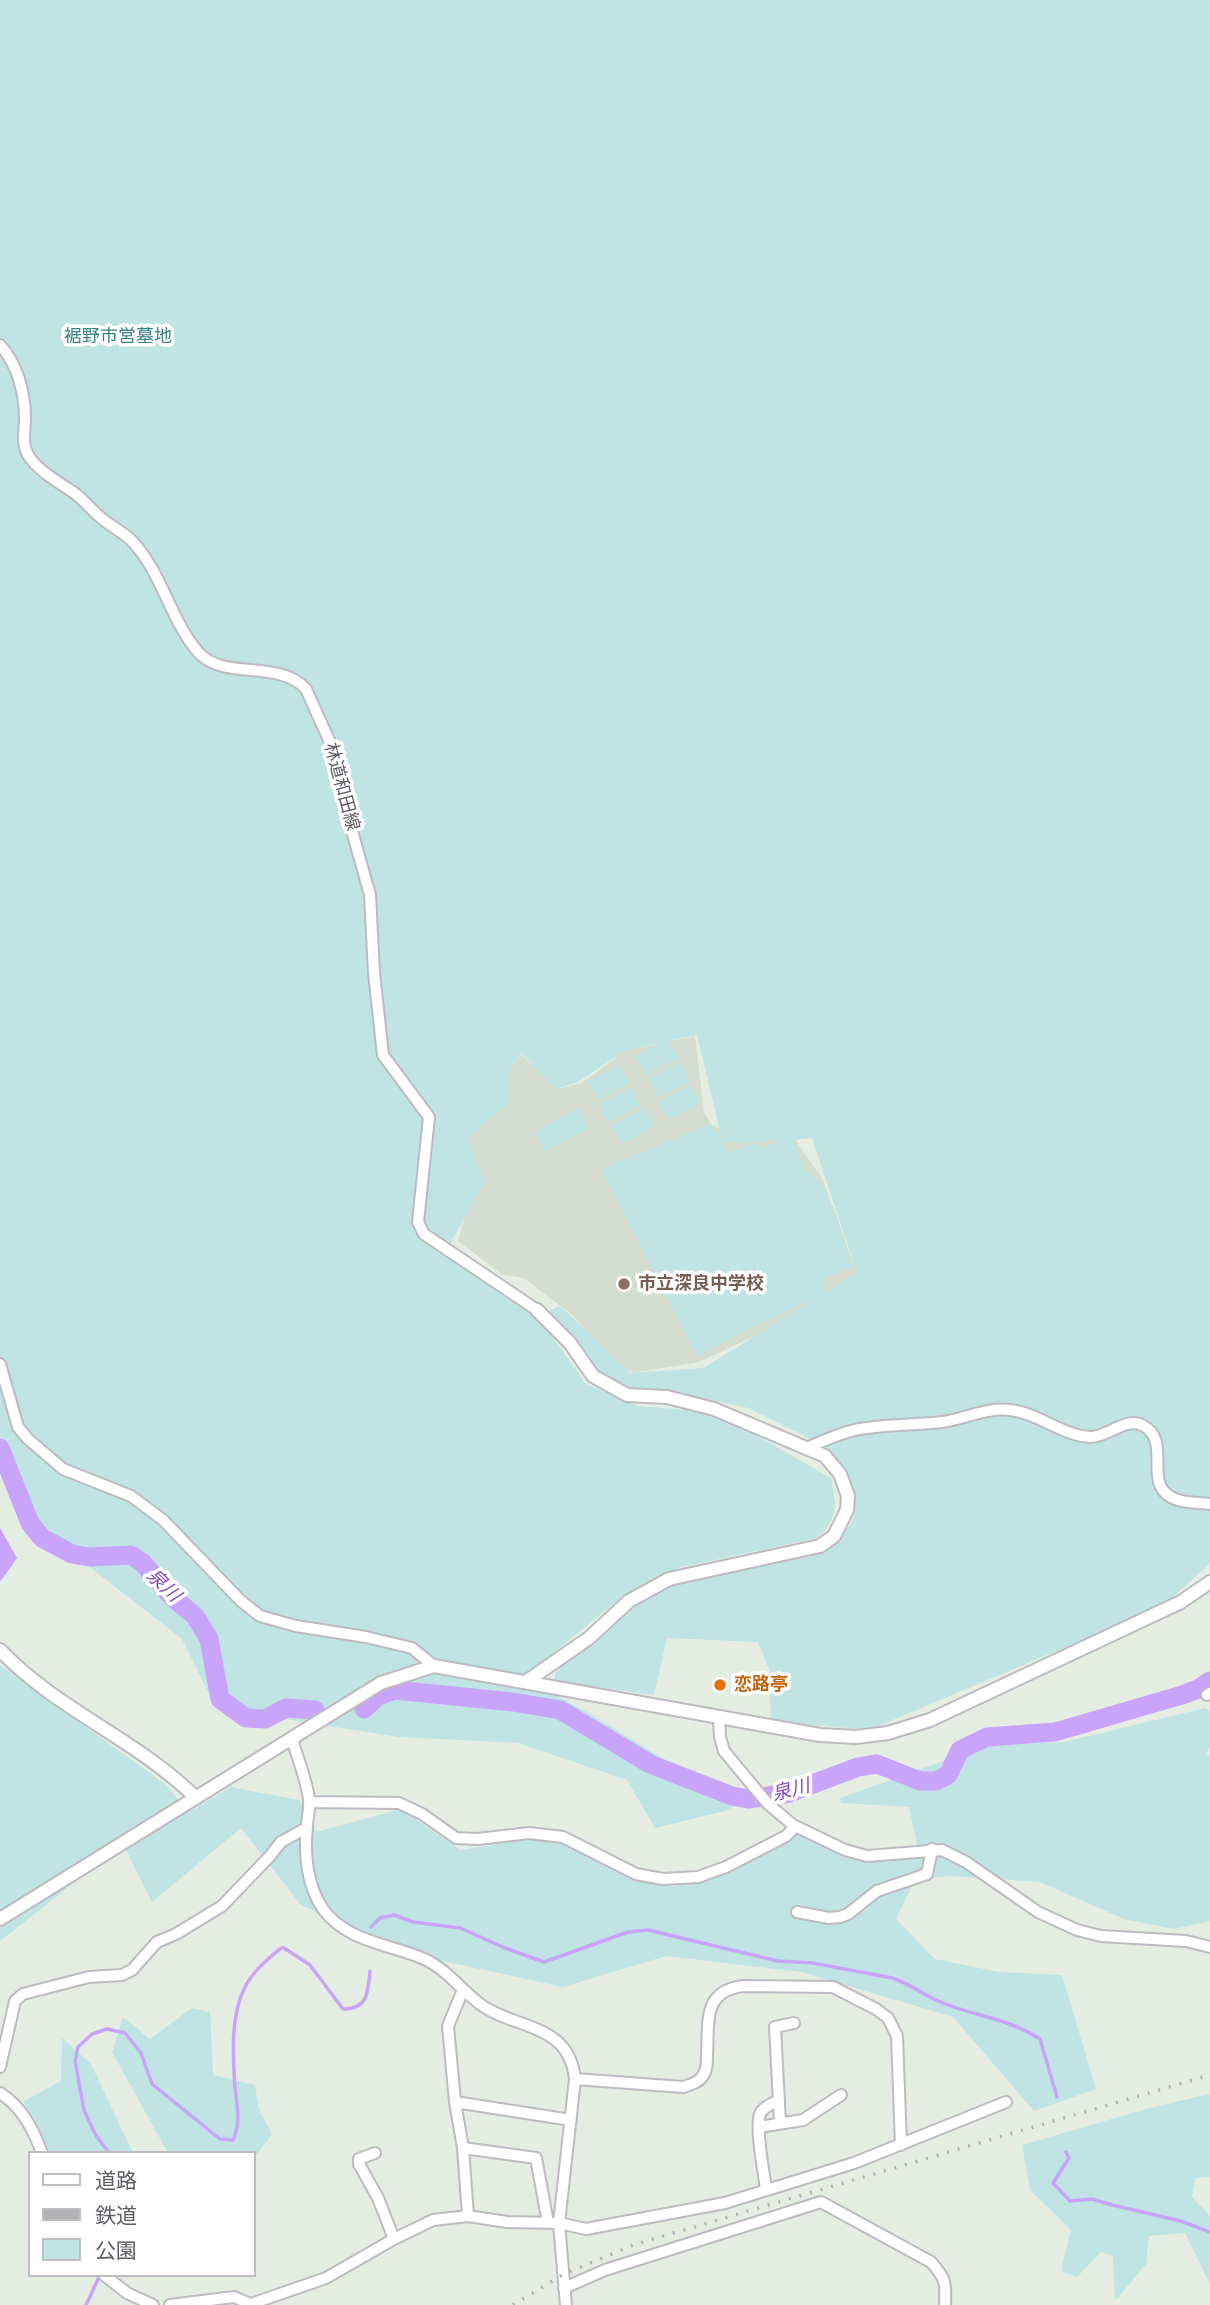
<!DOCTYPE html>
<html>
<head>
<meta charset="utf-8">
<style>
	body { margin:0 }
	#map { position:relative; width:1210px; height:2305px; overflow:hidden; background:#e5ede2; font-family:"DM Sans","Noto Sans JP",sans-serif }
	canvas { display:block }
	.legend { position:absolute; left:28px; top:2151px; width:228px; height:126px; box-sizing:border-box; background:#fff; border:2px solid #bfbdc1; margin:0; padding:9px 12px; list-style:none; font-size:21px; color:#5f5b63 }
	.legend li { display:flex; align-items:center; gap:14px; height:35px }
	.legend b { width:35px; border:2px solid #bfbdc1 }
</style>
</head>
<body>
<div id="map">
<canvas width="1210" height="2305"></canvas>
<ul class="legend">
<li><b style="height:9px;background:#fff"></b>道路</li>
<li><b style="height:9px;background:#b2b1b3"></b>鉄道</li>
<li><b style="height:19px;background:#c0e4e3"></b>公園</li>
</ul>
</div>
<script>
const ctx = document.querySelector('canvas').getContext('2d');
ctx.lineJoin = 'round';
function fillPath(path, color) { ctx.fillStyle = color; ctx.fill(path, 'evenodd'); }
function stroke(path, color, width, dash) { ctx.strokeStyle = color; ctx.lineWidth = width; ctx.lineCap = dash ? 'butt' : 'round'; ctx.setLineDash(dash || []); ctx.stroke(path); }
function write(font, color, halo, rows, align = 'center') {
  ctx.font = font + ' "DM Sans","Noto Sans JP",sans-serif'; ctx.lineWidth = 7; ctx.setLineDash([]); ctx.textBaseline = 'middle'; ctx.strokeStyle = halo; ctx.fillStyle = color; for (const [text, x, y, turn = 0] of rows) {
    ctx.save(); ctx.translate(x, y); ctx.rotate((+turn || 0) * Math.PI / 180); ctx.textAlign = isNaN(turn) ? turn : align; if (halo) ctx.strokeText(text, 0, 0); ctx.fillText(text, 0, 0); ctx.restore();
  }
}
const education = new Path2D(`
	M695,1036L704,1112L711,1124L735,1138L793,1137L823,1180L857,1273L804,1313L699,1362L633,1373L610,1357L572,1315L524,1278L503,1275L458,1241L464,1219L485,1182L467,1138L508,1104V1073L521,1054L556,1089L582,1083L625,1051Z`);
const green = new Path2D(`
	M0,0H1210V1563L1172,1598L1092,1636L869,1730L771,1721L769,1669L758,1642L667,1638L654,1695L555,1681V1674L562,1664L642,1601L675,1583L722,1571L804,1558L834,1546L854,1519V1487L815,1441L748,1408L660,1389L634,1390L600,1374L549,1310L560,1306L631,1373L703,1368L817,1298L754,1326L700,1355L693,1348L601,1169L711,1124L722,1140L697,1035L669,1041L678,1058L646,1075L636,1057L660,1043L625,1051L578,1082L556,1089L521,1053L508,1073V1104L468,1138L485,1182L447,1249L533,1310L586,1384L638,1406L688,1410L736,1424L831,1478C836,1505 839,1518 817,1538L678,1568L624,1595L534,1669L545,1690L587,1712L665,1760L733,1787L750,1799L725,1811L655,1828L627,1780L518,1743L398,1737L216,1708L182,1639L40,1528L0,1436ZM812,1138L857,1273L823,1294L825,1277L852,1268L837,1217L821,1184L804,1169L794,1140ZM783,1140L762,1148L756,1143L729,1152L723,1143Z
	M680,1062L690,1081L658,1097L648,1079Z
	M620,1065L629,1083L598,1100L588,1081Z
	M690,1085L700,1103L668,1120L659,1102Z
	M631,1087L640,1105L609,1122L599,1104Z
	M578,1108L589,1128L545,1152L535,1132Z
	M644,1108L654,1127L622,1144L612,1125Z
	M0,1665L165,1784L189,1812L231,1787L299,1800L316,1832L401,1809L460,1850L530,1839L566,1844L674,1887L792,1830L867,1856L918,1850L909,1807L841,1803L840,1798L988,1745L1064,1742L1205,1708L1210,1711V1747L1206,1754L1210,1756V1921L1174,1929L1124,1919L1040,1882L950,1876L915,1880L896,1919L935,1959L999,1972L1062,1975L1096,2089L1034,2111L953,2017L801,1972L666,1956L563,1987L415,1955L301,1905L241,1828L152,1902L123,1844L0,1941Z
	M192,2008L210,2012L213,2075L255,2085L259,2110L272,2134L254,2158V2153H168L112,2052L123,2017L150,2039Z
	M62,2038L91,2064L133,2153H41L24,2101L61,2081Z
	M1210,2094V2177L1195,2178L1192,2197L1210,2216V2284L1185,2233L1149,2236L1146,2264L1115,2301L1113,2256L1101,2252L1077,2277L1061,2271L1071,2230L1030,2190L1022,2145L1153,2107Z`);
const water = new Path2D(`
	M0,1528L17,1558L0,1582Z`);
const stream = new Path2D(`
	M371,1927L380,1918L394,1915L413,1922L460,1928L505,1948L544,1962L628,1932L648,1930L778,1961L813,1963L892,1978C908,1983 921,1993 936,2000C973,2017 1004,2016 1040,2039L1057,2097
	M1066,2152L1069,2158L1053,2183L1070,2201L1092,2199L1112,2205L1181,2221L1210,2232
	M109,2153L95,2134L84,2110L75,2061L78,2047L92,2034L107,2029L125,2033L141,2053L152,2084L220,2139L233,2140C241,2123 237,2106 235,2088C233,2057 230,2016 245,1987C253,1971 268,1959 281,1948H284L310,1965L343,2009C368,2009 368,1992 370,1971
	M86,2305L100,2275`);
const river = new Path2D(`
	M0,1448L30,1523L42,1538L72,1554L89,1557L131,1555L143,1563L171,1596L195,1616L209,1639L220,1699L246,1718L265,1719L286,1708L315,1710
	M364,1709L378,1696L395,1690L513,1702L560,1710L650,1764L732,1796L748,1799L789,1793L858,1767L877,1764L920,1781H936L948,1775L960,1750L987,1737L1055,1732L1182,1695L1198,1689L1210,1681`);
const minor = new Path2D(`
	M0,345C17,363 25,393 25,418C25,432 21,442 28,455C37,470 58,482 73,492C83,499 91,509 100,517C109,525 121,531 130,539C162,571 169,618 198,652C223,681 279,659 306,689L333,749L345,806L370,895L374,973L383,1055L429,1117L418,1222L424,1234L537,1310
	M0,1364L18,1427L28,1439L63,1469L131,1496L163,1520L241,1601L260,1616L296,1626L366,1637L412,1648L434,1666
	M806,1448C826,1440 846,1430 867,1428C892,1424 917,1425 942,1422C964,1419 988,1407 1010,1410C1039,1413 1062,1436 1091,1437C1108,1437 1125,1417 1142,1425C1175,1441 1138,1488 1178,1500C1188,1503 1200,1503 1210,1504
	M1207,1695L1210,1693
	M719,1717L720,1737L724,1751L768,1804L793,1825L845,1850L867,1856L942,1850L966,1862L1038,1912L1077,1930L1101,1936L1186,1941L1210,1947
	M292,1738C297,1758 307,1780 309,1800C310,1809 307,1818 307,1827C304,1854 307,1886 323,1909C346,1941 388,1944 422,1958C446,1968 460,1989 480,2004C515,2030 569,2022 575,2079L559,2223L566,2305
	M310,1802L399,1803L422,1814L456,1838L478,1839L529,1833L563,1837L636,1874L663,1879L698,1877L726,1867L786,1836L792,1830L793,1825
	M797,1912L829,1918L840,1917L848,1914L877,1891L927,1874L932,1849
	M463,1990L448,2026L455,2102L463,2148L468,2216L507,2222L559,2223L586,2229L725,2203L854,2163L1006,2102
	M0,2067L15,2001L23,1994L89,1977L122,1975L132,1970L157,1942L176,1934L222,1906L270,1856L281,1842L306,1828
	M575,2079L683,2087C689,2085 698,2083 702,2077C707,2071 707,2063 707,2055C709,2023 702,1991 743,1986L833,1987L876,2009L888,2018L897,2036L901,2145
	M0,2093C22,2107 33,2129 42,2153
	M455,2102L571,2120
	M780,2123L775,2027L794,2023
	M759,2127L803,2120L841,2095
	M463,2148L536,2158L548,2223
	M375,2153L359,2159V2164L378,2198L394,2239
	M766,2189C764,2172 755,2129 760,2114C763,2107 773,2103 779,2100
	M104,2275L127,2293L153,2305
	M564,2288L605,2270L821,2202L931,2262C946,2279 946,2283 945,2305
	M170,2305L234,2297L248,2303
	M248,2305L326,2278L394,2239L433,2220L468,2216`);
const tertiary = new Path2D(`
	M0,1650C57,1710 138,1740 196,1798
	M527,1681L589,1638L629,1601L669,1579L820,1546L834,1536L847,1510L848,1496L840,1474L825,1456L714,1409L667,1397L627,1395L593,1376L570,1343L537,1310
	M0,1919L381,1683L434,1666L820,1735L856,1737L888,1733L930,1720L1147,1618L1181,1602L1210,1582`);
const rail = new Path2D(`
	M513,2305L562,2275L633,2245L1210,2075`);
const markers = [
	[624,1284,7,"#8d6e63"],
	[720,1685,7,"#e8710a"]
];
const parkNames = [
	["裾野市営墓地",118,337]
];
const streetNames = [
	["林道和田線",341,787,75]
];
const educationNames = [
	["市立深良中学校",638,1284]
];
const foodNames = [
	["恋路亭",734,1685]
];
const waterNames = [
	["泉川",163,1586,43],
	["泉川",791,1791,-14]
];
fillPath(education, '#d4ddd0');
fillPath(green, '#c0e4e3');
fillPath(water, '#c9a4fb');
stroke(stream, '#c9a4fb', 3.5);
stroke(river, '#c9a4fb', 19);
stroke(minor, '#bebac1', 14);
stroke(tertiary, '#bebac1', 16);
stroke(minor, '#fff', 10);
stroke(tertiary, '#fff', 12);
stroke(rail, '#b2b1b3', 3.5, [2, 9]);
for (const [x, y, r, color] of markers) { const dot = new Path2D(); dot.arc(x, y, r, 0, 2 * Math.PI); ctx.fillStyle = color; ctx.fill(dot); stroke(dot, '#fff', 2.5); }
write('18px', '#388184', '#fff', parkNames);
write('18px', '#5f5b63', '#fff', streetNames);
write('bold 18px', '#785e54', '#fff', educationNames, 'left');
write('bold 18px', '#c56008', '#fff', foodNames, 'left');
write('italic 19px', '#8348be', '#fff', waterNames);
</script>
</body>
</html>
